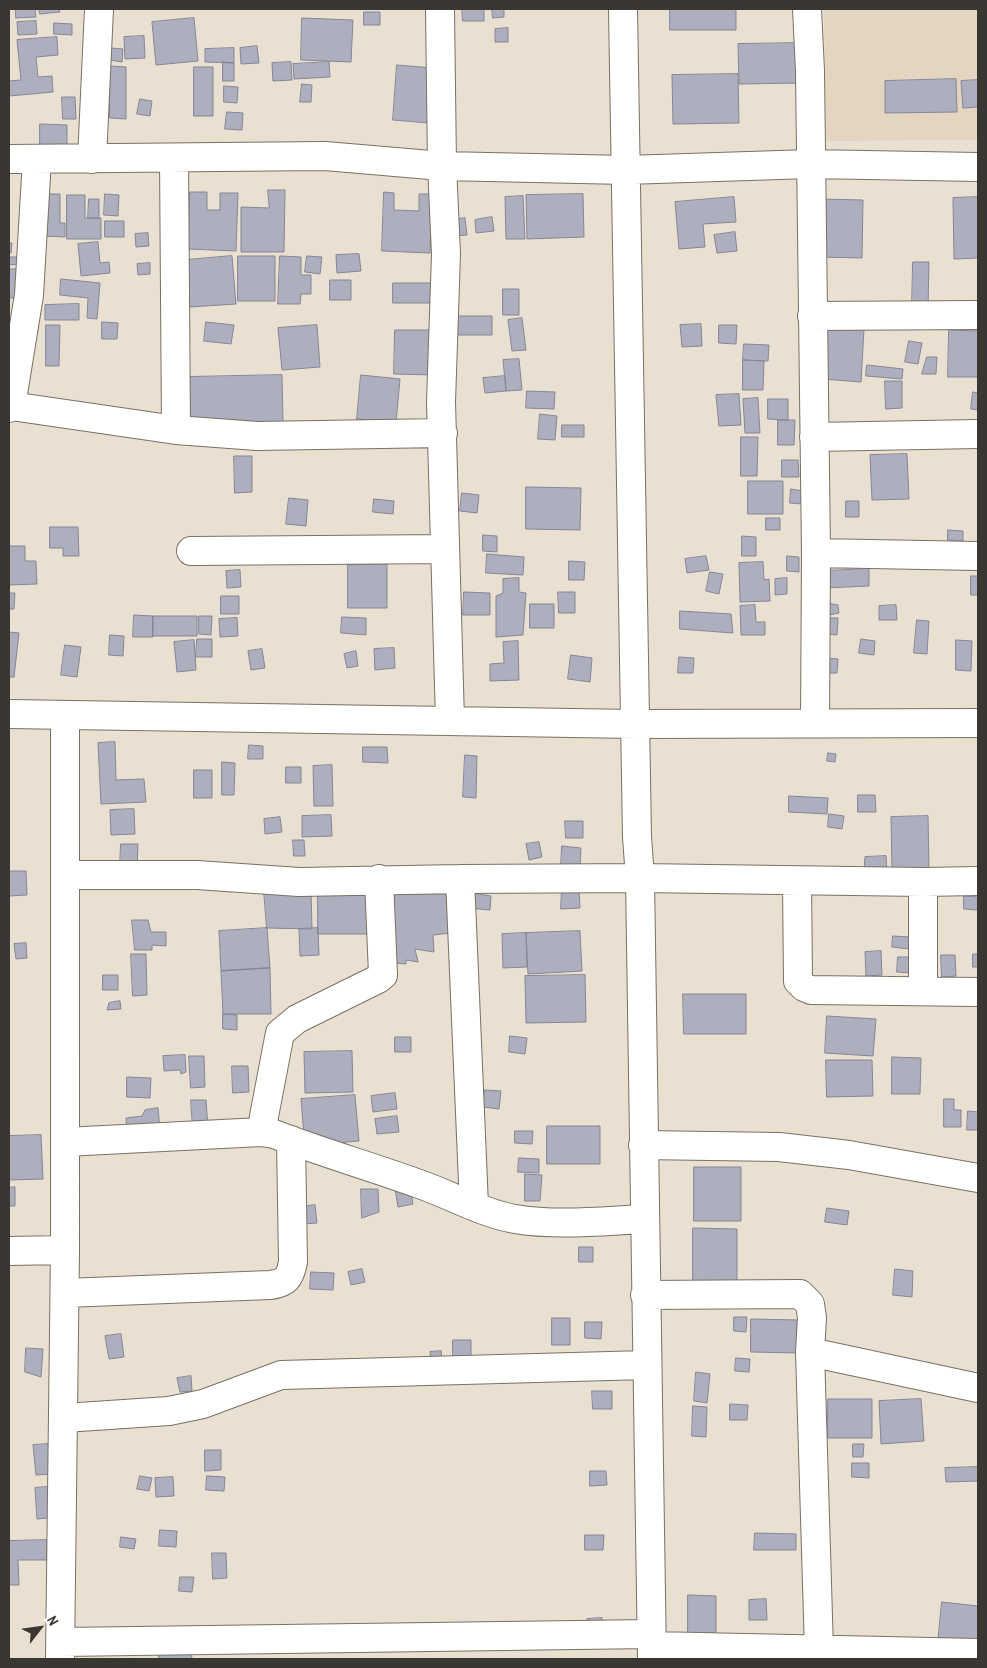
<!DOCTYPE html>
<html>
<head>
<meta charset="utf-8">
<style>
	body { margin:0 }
	#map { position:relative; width:987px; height:1668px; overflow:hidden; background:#eae0d1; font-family:"Archivo Narrow",sans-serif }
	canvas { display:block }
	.frame { position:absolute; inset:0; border:10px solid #3a3631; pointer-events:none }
	.north { position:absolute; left:15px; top:1603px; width:50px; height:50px; -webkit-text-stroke:4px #fff; paint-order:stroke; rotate:60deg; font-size:14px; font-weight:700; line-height:20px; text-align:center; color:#3a3631 }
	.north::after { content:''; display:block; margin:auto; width:18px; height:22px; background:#3a3631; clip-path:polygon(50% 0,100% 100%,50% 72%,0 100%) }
</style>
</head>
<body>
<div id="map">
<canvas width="987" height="1668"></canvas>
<div class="frame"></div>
<div class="north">N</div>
</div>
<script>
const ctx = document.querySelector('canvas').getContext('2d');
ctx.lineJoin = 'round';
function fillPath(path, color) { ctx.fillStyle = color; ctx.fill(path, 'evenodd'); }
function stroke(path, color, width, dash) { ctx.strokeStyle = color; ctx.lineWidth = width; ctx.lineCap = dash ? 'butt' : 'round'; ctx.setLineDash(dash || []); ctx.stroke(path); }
const built = new Path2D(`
	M824,9H978V140L826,141Z`);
const building = new Path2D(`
	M16,9H35L36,17L16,18Z
	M39,9H59L60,12L40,14Z
	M462,9H484V21H463Z
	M492,9H504V17L493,18Z
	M670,9H736V30H670Z
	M364,12H380V25H364Z
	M194,18L198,61L156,65L152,22Z
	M302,18L353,20L351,62L301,60Z
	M36,21L37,34L18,35L17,22Z
	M54,23L72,24V35L54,34Z
	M508,28V42H495V29Z
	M144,36L145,58L125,59L124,37Z
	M57,37L58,55L36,57L38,77L52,76L53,92L9,96V81L21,80L17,40Z
	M800,43L801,83L739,84L738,44Z
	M257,46L259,63L241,64L240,48Z
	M111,48L123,49L122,62L110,60Z
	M234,48V63L205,62V49Z
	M223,62L234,63V81H223Z
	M291,62L292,80L273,81L272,63Z
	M329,62L330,77L294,79L293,64Z
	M397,65L433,68L429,123L393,120Z
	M110,66L126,67V119L110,118Z
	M194,67H213V116H194Z
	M738,74L739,123L673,124L672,75Z
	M956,79L957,112L885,113V81Z
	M978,80V107L963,108L961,81Z
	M302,84L312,85L311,102H300Z
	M224,86L238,87L237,103L224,102Z
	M62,97H75L76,119H63Z
	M140,99L152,101L150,116L137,114Z
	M227,112L243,113L242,130L225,129Z
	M40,124L67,125V147L40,146Z
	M268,190H285L284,252H241V207L269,208Z
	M190,192H207V210H220V193H238L236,251L189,249Z
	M384,192L394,193V210L419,211V194H432L430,253L382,251Z
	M41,194H60V223H65V237L41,236Z
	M105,194L119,195L118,216L104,215Z
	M583,194L584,237L527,239L526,195Z
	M67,195H85V218H101V239H67Z
	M523,196L525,239H506L505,197Z
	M734,197L736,222L703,224L705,247L679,249L675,202Z
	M978,197V258L954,259L953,198Z
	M89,199H99V218H88Z
	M820,199L863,200L862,258L819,257Z
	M492,217L494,231L476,233L475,220Z
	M465,218L467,235L455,236L453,220Z
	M105,221H124V237H105Z
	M735,232L737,251L717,253L714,235Z
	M148,233L149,246L136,247L135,234Z
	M98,242L100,263L109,262L110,273L81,276L78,244Z
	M9,243H12L11,253H9Z
	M359,254L361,271L337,273L336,255Z
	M232,256L236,304L190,307L186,260Z
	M238,256H275V301H238Z
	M280,256L301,257V275H311V294H301L300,304H278Z
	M307,256L322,257L320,274L305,272Z
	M9,257H21V264L9,265Z
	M913,262H929L928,308L912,307Z
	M150,263V274L138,275L137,264Z
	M9,269H18V298H9Z
	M61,279L100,283L97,319L87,318L88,298L60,295Z
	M330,280H351V300H330Z
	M393,283H434V303H393Z
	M503,289H519V315H503Z
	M79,304V320H45V305Z
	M458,316H492V335H458Z
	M522,318L526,350L512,351L508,320Z
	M102,322L118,323L117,339H102Z
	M206,322L234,325L231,344L204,341Z
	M701,324L702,346L682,347L680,325Z
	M46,325H60L59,366H46Z
	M317,325L320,367L282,370L278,328Z
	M719,325H737L736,344L719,343Z
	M826,327L864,329L861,382L823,379Z
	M395,330H434V375L394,374Z
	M949,330L978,331V377H948Z
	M909,341L922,343L918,364L905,362Z
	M744,344L769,345L768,361L743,360Z
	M927,357H937L936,374H922Z
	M519,359L522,390L506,391L503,360Z
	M743,360L764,361L763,390H743Z
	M867,365L903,369L902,379L866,376Z
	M282,375L283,422L189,424L187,377Z
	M361,375L400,379L396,422L357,419Z
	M505,376L506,391L485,393L483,378Z
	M885,381H902V408L886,409Z
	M527,391L555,392L554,409L526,408Z
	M973,392L978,393V410L971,409Z
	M739,394L741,425L719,426L716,395Z
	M758,398L760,433H745L743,399Z
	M768,399H788V420L768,419Z
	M540,414L557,416L555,440L538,439Z
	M778,420H795L794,445H778Z
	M562,425H584V437H562Z
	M741,437H758L757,476H741Z
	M907,454L909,499L872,500L870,455Z
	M234,456H252V492L235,493Z
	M782,460H798L799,477H782Z
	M748,481H783V514H748Z
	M526,487L581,488L580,530L526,529Z
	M791,489L803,491L802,504L790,503Z
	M462,493L479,495L477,513L460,511Z
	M289,498L308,500L306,526L286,524Z
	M374,499L394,501L393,514L373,512Z
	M846,501H859V517H846Z
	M766,518H780V530H766Z
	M50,527H78L79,556H63V548H50Z
	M948,530L963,531V541L948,540Z
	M483,535L497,536V552L483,551Z
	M742,536L756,537V556H742Z
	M9,546H25V561H36L37,584L9,585Z
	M487,554L524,557L523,575L486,573Z
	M706,556L709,570L687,573L685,559Z
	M787,556L799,557V572L787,571Z
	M569,561L585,562L584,580H569Z
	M763,562L764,580L769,579L770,601L740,602L739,563Z
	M348,564H387V608H348Z
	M869,569V586L824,588V571Z
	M240,570L241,587L227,588L226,571Z
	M710,572L723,574L719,594L706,591Z
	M971,576H978V595H971Z
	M519,578V592L526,593L523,635L496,637V596L503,593V579Z
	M787,578V594L775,595V579Z
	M464,592L490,593V615H463Z
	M558,592H575V613H559Z
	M9,593H15L14,609H9Z
	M221,596H239V614H221Z
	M826,603L838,605L839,613L829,615Z
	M530,604H554V628H530Z
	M755,605L756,622H765V635H741L740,606Z
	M896,605L897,620H879V606Z
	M680,611L731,614L733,633L680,629Z
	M134,615L153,616V637H133Z
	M153,616H197V636H153Z
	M199,616H212L211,635L199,634Z
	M342,617L366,618V635L341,633Z
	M237,618L238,636L220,637L219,619Z
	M827,618H838L837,635L826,634Z
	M917,620L929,621L927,654L914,653Z
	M9,632L19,633L14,677H9Z
	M110,635L124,636L123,656L109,655Z
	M197,639H212V657H196Z
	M861,639L875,641L874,655L859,653Z
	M194,640L196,670L177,672L174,642Z
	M956,640L972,641L971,671L956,670Z
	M518,641L519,680L490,681V664L504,663L503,642Z
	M65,645L81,647L77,677L61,675Z
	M394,648L395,668L375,670L374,649Z
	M262,649L265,668L251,670L248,651Z
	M356,651L358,666L347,668L344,654Z
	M571,655L592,658L590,682L568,679Z
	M679,657L694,658L693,673H678Z
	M825,658L838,659L837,673H824Z
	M115,742L116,780L144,779L146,802L101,804L98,743Z
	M249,745L263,746V759H248Z
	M363,747H387L388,763L363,762Z
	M828,753L836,754L835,762L827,761Z
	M465,755L477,756L476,798L463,797Z
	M222,762L235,763L234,795H222Z
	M332,765L333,806H314L313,766Z
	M286,767H301V783H286Z
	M194,770H212V798H194Z
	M858,795H875L876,812H858Z
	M789,796L828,798L827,814L789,812Z
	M134,809L135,834L111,835L110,810Z
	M829,814L844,816L842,829L828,827Z
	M331,815L332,836L302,837V816Z
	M928,816L929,868L892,869L891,817Z
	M280,817L282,832L265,834L264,819Z
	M565,821H583V838H566Z
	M293,840H304L305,856H294Z
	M539,842L542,857L529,860L526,844Z
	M121,844H138L137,867L120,866Z
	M562,846L581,848L580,867L561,866Z
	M886,856L887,871H864L865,857Z
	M9,871H26L27,895L9,896Z
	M446,886L450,933L433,935L434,952L415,949L418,962L406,960V964L396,963L383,891Z
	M562,888L579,890L580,908L561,909Z
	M264,891H311L312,929L267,928Z
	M318,892L367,893V934H318Z
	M472,893L491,896L490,910L468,908Z
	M964,896L978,897V910L964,909Z
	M132,920H148L151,932H166V946L152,945V950H135Z
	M267,928L270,968L221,971L219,931Z
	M318,928L319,955L300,956L299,929Z
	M580,931L582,971L528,974L526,933Z
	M526,933L527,967L503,968L502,934Z
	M893,936L909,937V949L892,947Z
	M26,943L27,958L16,959L14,944Z
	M881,951L882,975L866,976L865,952Z
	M131,954H146L147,995L133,996Z
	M973,954H978V967H973Z
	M941,955H955L956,976L942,977Z
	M898,957H911V973L897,972Z
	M270,968L271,1014H223L221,971Z
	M103,975H118V990H103Z
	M585,975L586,1022L526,1023L525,976Z
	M683,994H746V1034H684Z
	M120,1001L121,1009L107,1010L109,1003Z
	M223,1014L237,1015V1030L223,1029Z
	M827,1016L876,1019L873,1056L825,1053Z
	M510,1036L527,1038L525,1054L509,1052Z
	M395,1037H411V1052H395Z
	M352,1051L353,1092L305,1093L304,1052Z
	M185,1055L186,1072L181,1074L180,1070L164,1071L163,1056Z
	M189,1056H204L205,1087L191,1088Z
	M892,1057L921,1058L920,1094H892Z
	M826,1060H872L873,1096L827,1097Z
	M232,1066H248L249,1092L233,1093Z
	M127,1077L151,1078L150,1098L127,1097Z
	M485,1090L501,1091L499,1109L483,1107Z
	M395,1093L397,1109L373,1112L371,1096Z
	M355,1095L359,1141L336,1143L304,1135L301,1099Z
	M944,1099H954V1110H961V1127H944Z
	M191,1100H206L208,1128L193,1129Z
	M158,1108L160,1129L127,1133L126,1118L142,1116L145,1110Z
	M968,1111L978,1112V1130H967Z
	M397,1116L399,1132L377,1134L375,1119Z
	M547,1126H600V1164H547Z
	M515,1131H533L532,1144L515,1143Z
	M41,1135L43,1179L9,1180V1136Z
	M519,1158L539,1159V1173L518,1172Z
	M694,1167H741V1221H694Z
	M525,1174L542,1175L540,1201H525Z
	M410,1186L413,1204L398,1207L395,1188Z
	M15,1187V1206H9V1188Z
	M361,1189H378L379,1212L362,1218Z
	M315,1205L317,1223L303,1224L301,1207Z
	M827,1208L849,1211L847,1225L825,1222Z
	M693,1228L737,1229V1283L693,1282Z
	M579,1247H593V1262H579Z
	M362,1269L365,1282L351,1285L348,1272Z
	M895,1269L913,1271L912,1297L893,1295Z
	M311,1272L334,1273L333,1290L310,1289Z
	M734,1317H747L746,1332L734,1331Z
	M552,1318H570V1345H552Z
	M751,1319L798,1320V1353L751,1352Z
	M585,1322H602L601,1339L585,1338Z
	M121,1334L124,1357L109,1359L105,1336Z
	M453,1340H471V1361L453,1360Z
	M26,1348L43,1349L41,1377L25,1372Z
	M441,1351L442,1358L431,1359L430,1352Z
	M736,1358L750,1359L749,1372L735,1371Z
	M696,1372L710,1374L707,1403L694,1401Z
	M191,1376L192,1391L180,1392L177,1378Z
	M592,1391H612V1409H593Z
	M828,1399H872V1438H828Z
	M921,1399L924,1441L881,1444L879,1401Z
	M730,1404L748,1405L747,1420H730Z
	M693,1406L707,1407L706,1437L692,1436Z
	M48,1444L51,1474L36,1475L33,1445Z
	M853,1444H864L863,1457H853Z
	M205,1450H221V1470L205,1471Z
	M852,1463H869V1478L852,1477Z
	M978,1467V1481L946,1482L945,1468Z
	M590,1471H606L607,1485L590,1486Z
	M140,1476L152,1478L149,1491L137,1489Z
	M207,1476L225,1477L224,1491L206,1490Z
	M173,1477L174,1496L156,1497L155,1478Z
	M57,1486L60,1517L37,1519L35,1488Z
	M160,1530L177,1531L176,1547L159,1546Z
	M755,1533L796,1534V1550H754Z
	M585,1535H604L603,1550H585Z
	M121,1537L136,1539L134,1549L120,1547Z
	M47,1540V1560H18L19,1585H9V1541Z
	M212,1553H226L227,1578L213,1579Z
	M180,1577H194L192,1592L179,1591Z
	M688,1595L716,1596V1639H688Z
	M766,1599L767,1620H749V1600Z
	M942,1602L978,1606V1647L938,1643Z
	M602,1618L603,1629L587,1630V1619Z
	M191,1651L192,1659H159L158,1654Z`);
const minor = new Path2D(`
	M440,9L442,166L446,254L441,402L450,721
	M623,9L637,837L640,878L652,1659
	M807,9L810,71L816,553L815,723
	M174,158L176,430
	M9,159L325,156L442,166L626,170L810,164L978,167
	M92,159L99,9
	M812,316L978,315
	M11,406L176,430L257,436L443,433
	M9,408L11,406L29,295L37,159
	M814,437L978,434
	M191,551L445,549
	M816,553L978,556
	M9,714L635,724L978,723
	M65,875H197L299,882L460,879L640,878L923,882L978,881
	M460,879L474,1206
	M797,881L798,981L804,987L811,990L978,992
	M923,991V882
	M261,1132L280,1033L297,1019L378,979L383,975L379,879
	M65,1142L261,1132L274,1134C323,1153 373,1167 422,1185C453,1196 482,1213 515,1219C557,1226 601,1221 644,1219
	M643,1145L779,1147L849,1155L978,1178
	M9,1251L65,1250
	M65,1293L270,1285C286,1283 290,1278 293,1262L291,1140
	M645,1295L800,1294L810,1304L812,1318L810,1352L819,1650
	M810,1352L978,1388
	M64,1418L169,1411L203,1404L281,1375L646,1365
	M61,1642L651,1634
	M652,1646L978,1653
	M60,1659L65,1250V715`);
fillPath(built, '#e3d5bf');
fillPath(building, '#adaebe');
stroke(building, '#858595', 1);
stroke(minor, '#797163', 30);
stroke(minor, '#fff', 28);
</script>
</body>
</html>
